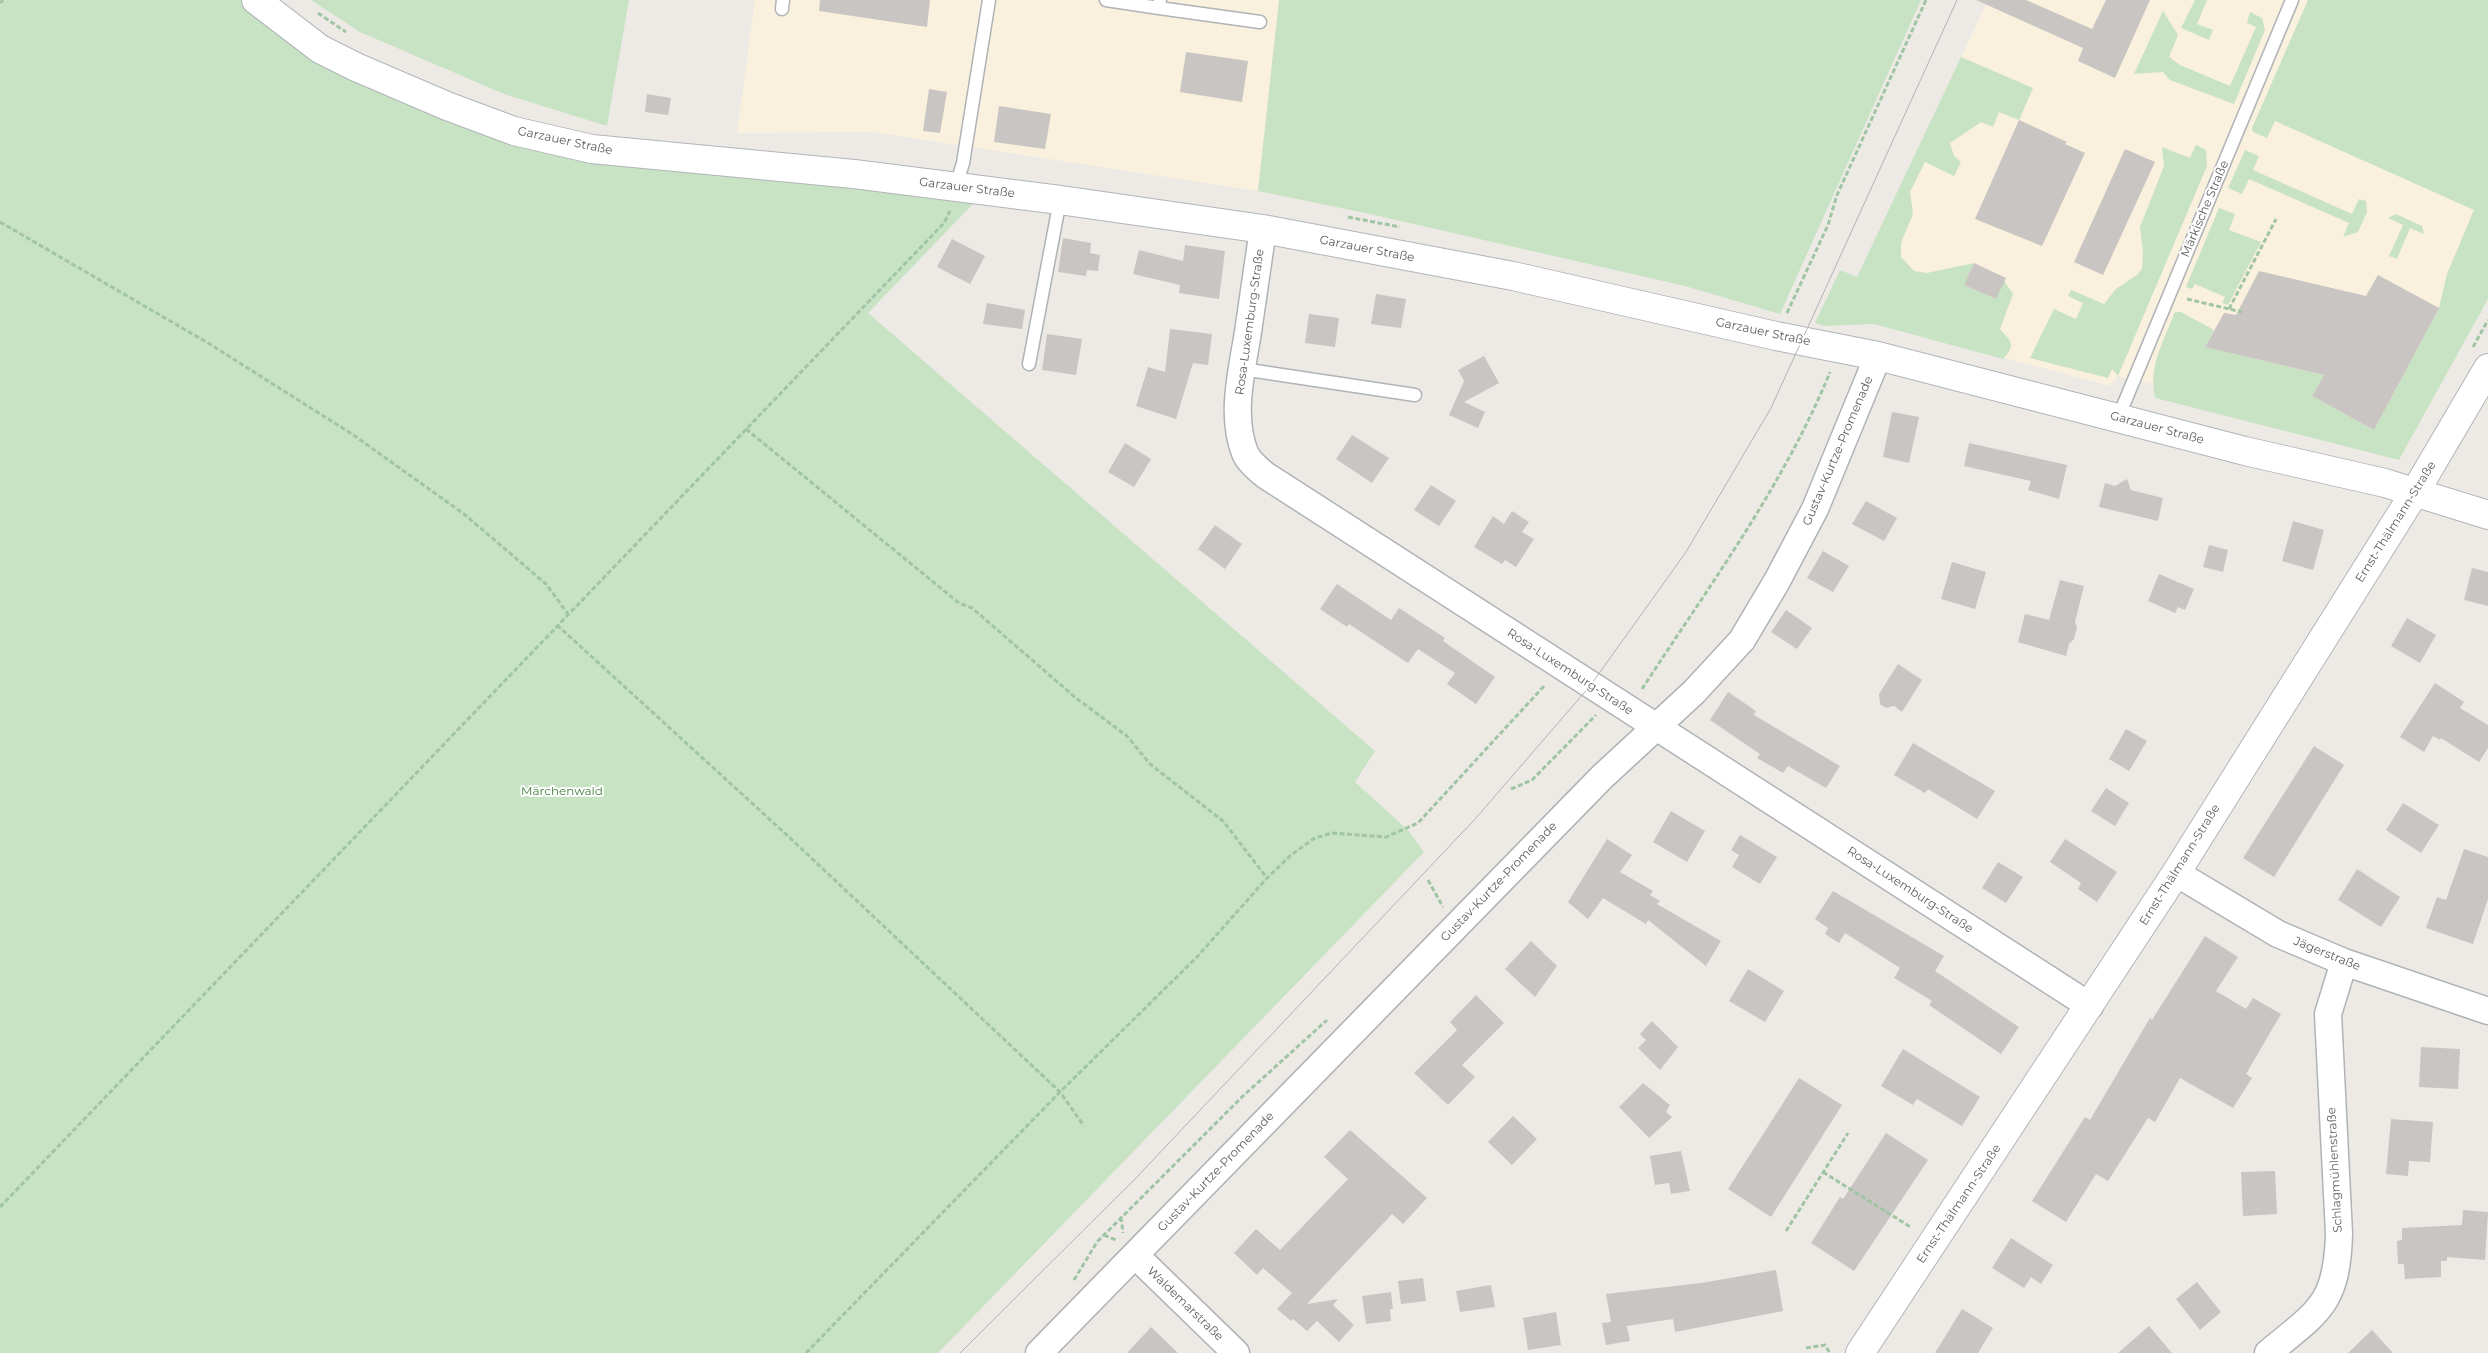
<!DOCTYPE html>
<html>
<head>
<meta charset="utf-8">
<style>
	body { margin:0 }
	canvas { display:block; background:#edeae5 }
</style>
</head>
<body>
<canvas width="2488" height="1353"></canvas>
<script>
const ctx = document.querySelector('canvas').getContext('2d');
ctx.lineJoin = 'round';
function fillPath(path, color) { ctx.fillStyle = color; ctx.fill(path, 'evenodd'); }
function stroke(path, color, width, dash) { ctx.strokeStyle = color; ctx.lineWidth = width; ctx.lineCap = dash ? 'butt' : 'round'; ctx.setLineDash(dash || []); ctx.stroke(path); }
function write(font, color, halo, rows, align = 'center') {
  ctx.font = font + ' Montserrat,sans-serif'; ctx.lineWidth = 4; ctx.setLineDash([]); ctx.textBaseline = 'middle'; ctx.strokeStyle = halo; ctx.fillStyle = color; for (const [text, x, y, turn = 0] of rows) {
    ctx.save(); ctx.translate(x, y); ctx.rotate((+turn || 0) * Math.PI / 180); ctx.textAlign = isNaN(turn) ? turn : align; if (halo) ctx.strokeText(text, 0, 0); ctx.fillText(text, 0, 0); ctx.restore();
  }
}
const commercial = new Path2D(`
	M755,0H1279L1258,191L873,132L737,133Z
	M1988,0H2405L2488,209V299L2399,460L2155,398L2152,384L2118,376L2110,386L1840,314Z`);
const green = new Path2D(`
	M0,0H242L265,20L545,148L973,204L868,313L1375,751L1355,782L1408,830L1424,852L938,1353H0Z
	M311,0H629L607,126L504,94L360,32Z
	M1279,0H1921L1780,314L1685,286L1370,214L1258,191Z
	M2195,0H2207L2197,24L2213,30L2209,40L2181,28Z
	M2308,0H2488V299L2399,460L2155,398C2148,367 2164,340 2175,312H2181L2214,330L2205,347L2324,375L2312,396L2374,430L2439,308L2447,274L2474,210L2275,121L2267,138L2253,132L2252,128Z
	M2163,11L2178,35L2169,57L2180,65L2230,86L2256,27L2247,23L2250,12L2262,18L2265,30L2234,104L2170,80L2163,72L2134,74Z
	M1961,57L2033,88L2019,120L1999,112L1993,127L1981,122L1950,143L1954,156L1961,162L1954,176L1925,162L1910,192L1913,214L1901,243V257L1914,271L1927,273L1974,263L1964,285L1996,299L2004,281L2013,294L2000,329C2009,340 2018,344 2003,359L1874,324L1824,326L1815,323L1840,270L1857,277Z
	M2196,145L2206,150L2207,166L2118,376L2112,369L2108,378L2030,358L2054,309L2076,319L2083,303L2068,296L2071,290L2104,304L2116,289L2137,275L2142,269L2143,252L2140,227L2164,166L2162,147L2190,158Z
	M2245,150L2259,156L2253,170L2352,214L2359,199L2366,201L2367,212L2358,232L2343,237L2349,223L2249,179L2242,194L2228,188Z
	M2219,208L2235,214L2229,230L2261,242L2228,305L2222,303L2225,297L2195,284L2192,289L2186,287Z
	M2396,214L2422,226L2424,234L2410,228L2397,259L2389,256L2403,225L2388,218Z`);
const building = new Path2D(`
	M820,0H930L927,27L819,11Z
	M1976,0H2026L2092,29L2106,0H2150L2115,78L2078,61L2083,48Z
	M1186,52L1248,61L1242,102L1180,92Z
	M929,89L947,92L940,133L923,131Z
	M647,94L671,98L668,115L645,112Z
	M999,106L1051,114L1045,149L994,142Z
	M2019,120L2067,142L2065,144L2085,153L2042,246L1975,219Z
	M2125,149L2155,162L2103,275L2074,262Z
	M1063,238L1091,243L1090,253L1100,255L1098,271L1087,270L1086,276L1058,272Z
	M952,239L985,256L970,284L937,267Z
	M1185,245L1225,251L1219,299L1179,293L1180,285L1133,274L1139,250L1183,261Z
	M1974,263L2006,278L1996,299L1964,285Z
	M2259,271L2366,296L2378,275L2439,308L2374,430L2312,396L2324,375L2205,347L2224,313L2236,315Z
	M1376,294L1406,299L1401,328L1371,324Z
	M987,303L1025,310L1022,329L983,324Z
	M1309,314L1339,318L1335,347L1305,343Z
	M1170,329L1212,334L1208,365L1193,363L1176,419L1136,406L1148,367L1165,372Z
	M1047,334L1082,339L1076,375L1042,370Z
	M1484,356L1499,383L1464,402L1485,412L1478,428L1449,415L1464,381L1458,370Z
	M1892,412L1919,417L1909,463L1883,457Z
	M1352,435L1389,458L1372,483L1336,459Z
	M1125,443L1151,459L1134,487L1108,472Z
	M1969,443L2067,465L2059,499L2028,490L2031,481L1964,466Z
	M2127,479L2131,490L2163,498L2158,521L2099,507L2105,483L2115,486Z
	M1431,485L1456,501L1439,526L1414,510Z
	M1866,501L1897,518L1884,541L1852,524Z
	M1512,511L1529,522L1522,532L1534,539L1516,567L1505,560L1502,564L1474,547L1493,516L1504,524Z
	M2293,521L2324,530L2313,570L2282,561Z
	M1215,525L1242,544L1225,569L1198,549Z
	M2209,545L2228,550L2223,572L2203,567Z
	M1823,551L1849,566L1833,592L1807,578Z
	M1952,562L1986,572L1975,609L1941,599Z
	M2472,568L2488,572V606L2464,600Z
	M2159,574L2194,589L2185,610L2178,607L2175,613L2148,601Z
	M2060,580L2084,586L2075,622L2077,628L2074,639L2069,644L2066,656L2018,642L2025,614L2049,620Z
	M1337,584L1391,620L1399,608L1445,638L1443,641L1495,677L1476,704L1447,684L1455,673L1418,649L1408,663L1349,624L1347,627L1320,609Z
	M1786,610L1812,628L1797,649L1771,632Z
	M2407,618L2436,635L2420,663L2391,646Z
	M1898,664L1922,680L1902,712L1894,706L1886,708L1880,704L1879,694Z
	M2435,683L2464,702L2460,708L2488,725V748L2479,762L2441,738L2440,740L2433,736L2424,752L2400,737Z
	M1728,692L1756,711L1754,715L1840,766L1826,788L1788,766L1783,773L1757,758L1760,754L1710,720Z
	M2126,729L2147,741L2129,771L2109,759Z
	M1913,743L1995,791L1977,819L1928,789L1925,793L1894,775Z
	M2314,746L2344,765L2274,877L2243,858Z
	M2106,788L2129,803L2115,826L2091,811Z
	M2403,803L2439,825L2421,853L2386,830Z
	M1671,811L1705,831L1687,862L1653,842Z
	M1740,835L1777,857L1760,884L1732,867L1739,855L1731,850Z
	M1607,839L1632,855L1620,872L1653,891L1650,895L1660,901L1657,904L1721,941L1706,966L1648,920L1646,924L1603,898L1588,919L1568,902Z
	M2065,839L2117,872L2097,902L2078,889L2081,883L2050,862Z
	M2464,849L2488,857V899L2473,944L2426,928L2437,897L2446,900Z
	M1998,862L2023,877L2006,903L1982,888Z
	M2357,869L2400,897L2381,927L2338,900Z
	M1833,891L1944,956L1935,971L2019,1027L2001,1054L1929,1005L1932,1001L1894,978L1900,968L1845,933L1839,943L1825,934L1828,928L1815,919Z
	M2205,936L2238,957L2216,991L2246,1009L2253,998L2281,1014L2246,1074L2252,1078L2233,1108L2180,1078L2155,1122L2148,1118L2108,1181L2096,1174L2066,1222L2032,1201L2085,1117L2090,1120L2150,1018L2152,1020Z
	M1531,941L1557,966L1535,997L1505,969Z
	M1748,969L1784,991L1765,1022L1729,1001Z
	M1476,995L1504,1023L1462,1065L1475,1077L1448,1105L1414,1073L1457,1030L1450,1022Z
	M1652,1021L1678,1047L1660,1070L1638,1048L1646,1040L1640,1034Z
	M2421,1047L2460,1049L2458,1089L2419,1087Z
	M1903,1049L1980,1097L1962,1126L1917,1099L1913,1105L1881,1086Z
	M1799,1078L1842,1105L1771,1217L1728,1189Z
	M1643,1083L1670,1105L1666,1112L1672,1117L1649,1138L1619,1107Z
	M1513,1116L1537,1139L1512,1165L1488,1142Z
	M2391,1119L2433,1122L2430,1162L2409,1161L2408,1176L2386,1174Z
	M1350,1130L1427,1198L1403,1224L1392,1214L1307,1304L1338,1299L1333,1305L1354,1325L1339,1342L1317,1321L1307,1331L1293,1319L1291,1321L1277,1309L1292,1293L1263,1268L1257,1275L1234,1253L1256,1229L1280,1250L1348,1179L1324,1157Z
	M1886,1133L1928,1160L1854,1271L1811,1243L1840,1197L1843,1199Z
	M1681,1151L1690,1191L1671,1194L1669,1183L1655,1185L1650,1156Z
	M2275,1171L2277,1214L2243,1216L2241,1172Z
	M2463,1210L2488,1212L2485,1260L2447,1257V1261H2441V1277L2405,1279L2404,1264H2398L2397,1241L2402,1240V1228L2462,1225Z
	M2011,1238L2053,1265L2041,1284L2031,1277L2024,1288L1992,1268Z
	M1776,1270L1783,1311L1675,1332L1673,1319L1627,1326L1630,1341L1606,1345L1602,1323L1611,1322L1606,1294L1701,1283Z
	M1423,1278L1426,1301L1401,1304L1398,1281Z
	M2197,1282L2221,1312L2200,1330L2176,1299Z
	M1491,1285L1495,1307L1460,1312L1456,1291Z
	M1391,1292L1393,1309H1390L1391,1321L1366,1324L1362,1296Z
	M1962,1309L1993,1328L1978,1353H1935Z
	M1556,1312L1561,1345L1528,1350L1523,1318Z
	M2149,1326L2172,1353H2118Z
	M1151,1327L1178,1353H1127Z
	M2372,1330L2393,1353H2348Z`);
const path = new Path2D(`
	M0,3L3,0
	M318,13L346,32
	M1348,217L1400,227
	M0,222L208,343L352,434L464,514L546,584L568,614
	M2187,299L2242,312
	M2229,309L2276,219
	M1787,313L1828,225L1837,195L1926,0
	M2473,347L2488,320
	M746,429L959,603L972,608L1076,698L1127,736L1150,764L1223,821L1267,878
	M557,625L789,837L1060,1092L1084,1126
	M1642,689C1709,586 1784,485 1830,372
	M1511,789L1532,780L1596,715
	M1428,880L1443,907
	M1823,1172L1912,1228
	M0,1207L944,223L950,211
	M1121,1217L1123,1233
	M1786,1231L1848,1133
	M1104,1235L1116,1240
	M1074,1280L1097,1242L1243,1096L1327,1020
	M1806,1348L1825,1345L1830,1353
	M806,1353L1060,1092L1197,957L1267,878L1290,856L1313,839L1331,833L1386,837L1418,823L1545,685`);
const lane = new Path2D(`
	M1106,0L1159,8L1160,0
	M1159,8L1260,22
	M782,9L783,0
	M956,186L963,163L989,0
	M1029,364L1060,200
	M1242,369L1415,395
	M2118,418L2292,0`);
const street = new Path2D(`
	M1263,229C1258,263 1253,298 1248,332C1242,370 1230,415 1245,453C1249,462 1258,469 1265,475L2090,1006
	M2176,873L2278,934L2344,962L2488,1011
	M1135,1255L1236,1353
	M1039,1353L1602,777L1694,692L1742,640L1777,581L1815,509L1878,356
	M2268,1353C2319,1311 2337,1304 2339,1234L2328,1014L2344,962`);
const secondary = new Path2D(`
	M256,0L320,49L356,67L447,106L514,131L592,149L854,174L1060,200L1263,229L1513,276L1776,336L1878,356L2245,451L2385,483L2488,515
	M1860,1353L2176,873L2415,492L2488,368`);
const tram = new Path2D(`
	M960,1353L1135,1179L1476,818L1590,686L1686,552L1771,408L1957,0`);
const streetNames = [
	["Garzauer Straße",565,141,12],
	["Garzauer Straße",967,188,7],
	["Märkische Straße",2205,209,-67],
	["Garzauer Straße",1367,249,11],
	["Rosa-Luxemburg-Straße",1250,322,-82],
	["Garzauer Straße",1763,332,12],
	["Garzauer Straße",2157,428,15],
	["Gustav-Kurtze-Promenade",1838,451,-67],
	["Ernst-Thälmann-Straße",2396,522,-58],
	["Rosa-Luxemburg-Straße",1570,672,33],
	["Ernst-Thälmann-Straße",2180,865,-58],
	["Gustav-Kurtze-Promenade",1499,882,-46],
	["Rosa-Luxemburg-Straße",1910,890,33],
	["Jägerstraße",2327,954,22],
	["Schlagmühlenstraße",2335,1170,-93],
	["Gustav-Kurtze-Promenade",1216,1172,-46],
	["Ernst-Thälmann-Straße",1959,1204,-56],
	["Waldemarstraße",1185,1304,44]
];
const parkNames = [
	["Märchenwald",562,791]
];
fillPath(commercial, '#faf0de');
fillPath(green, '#c8e2c4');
fillPath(building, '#c9c5c2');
stroke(lane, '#b0b3b6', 15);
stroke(street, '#b0b3b6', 29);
stroke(secondary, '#b1b5b8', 30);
stroke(path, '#a0c5a5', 3, [5, 2.5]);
stroke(lane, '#fff', 12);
stroke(street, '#fff', 26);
stroke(secondary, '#fff', 28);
stroke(tram, '#b1b2b2', 1);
write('12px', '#5d6164', '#fff', streetNames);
write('12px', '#45813f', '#fff', parkNames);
</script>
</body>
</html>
